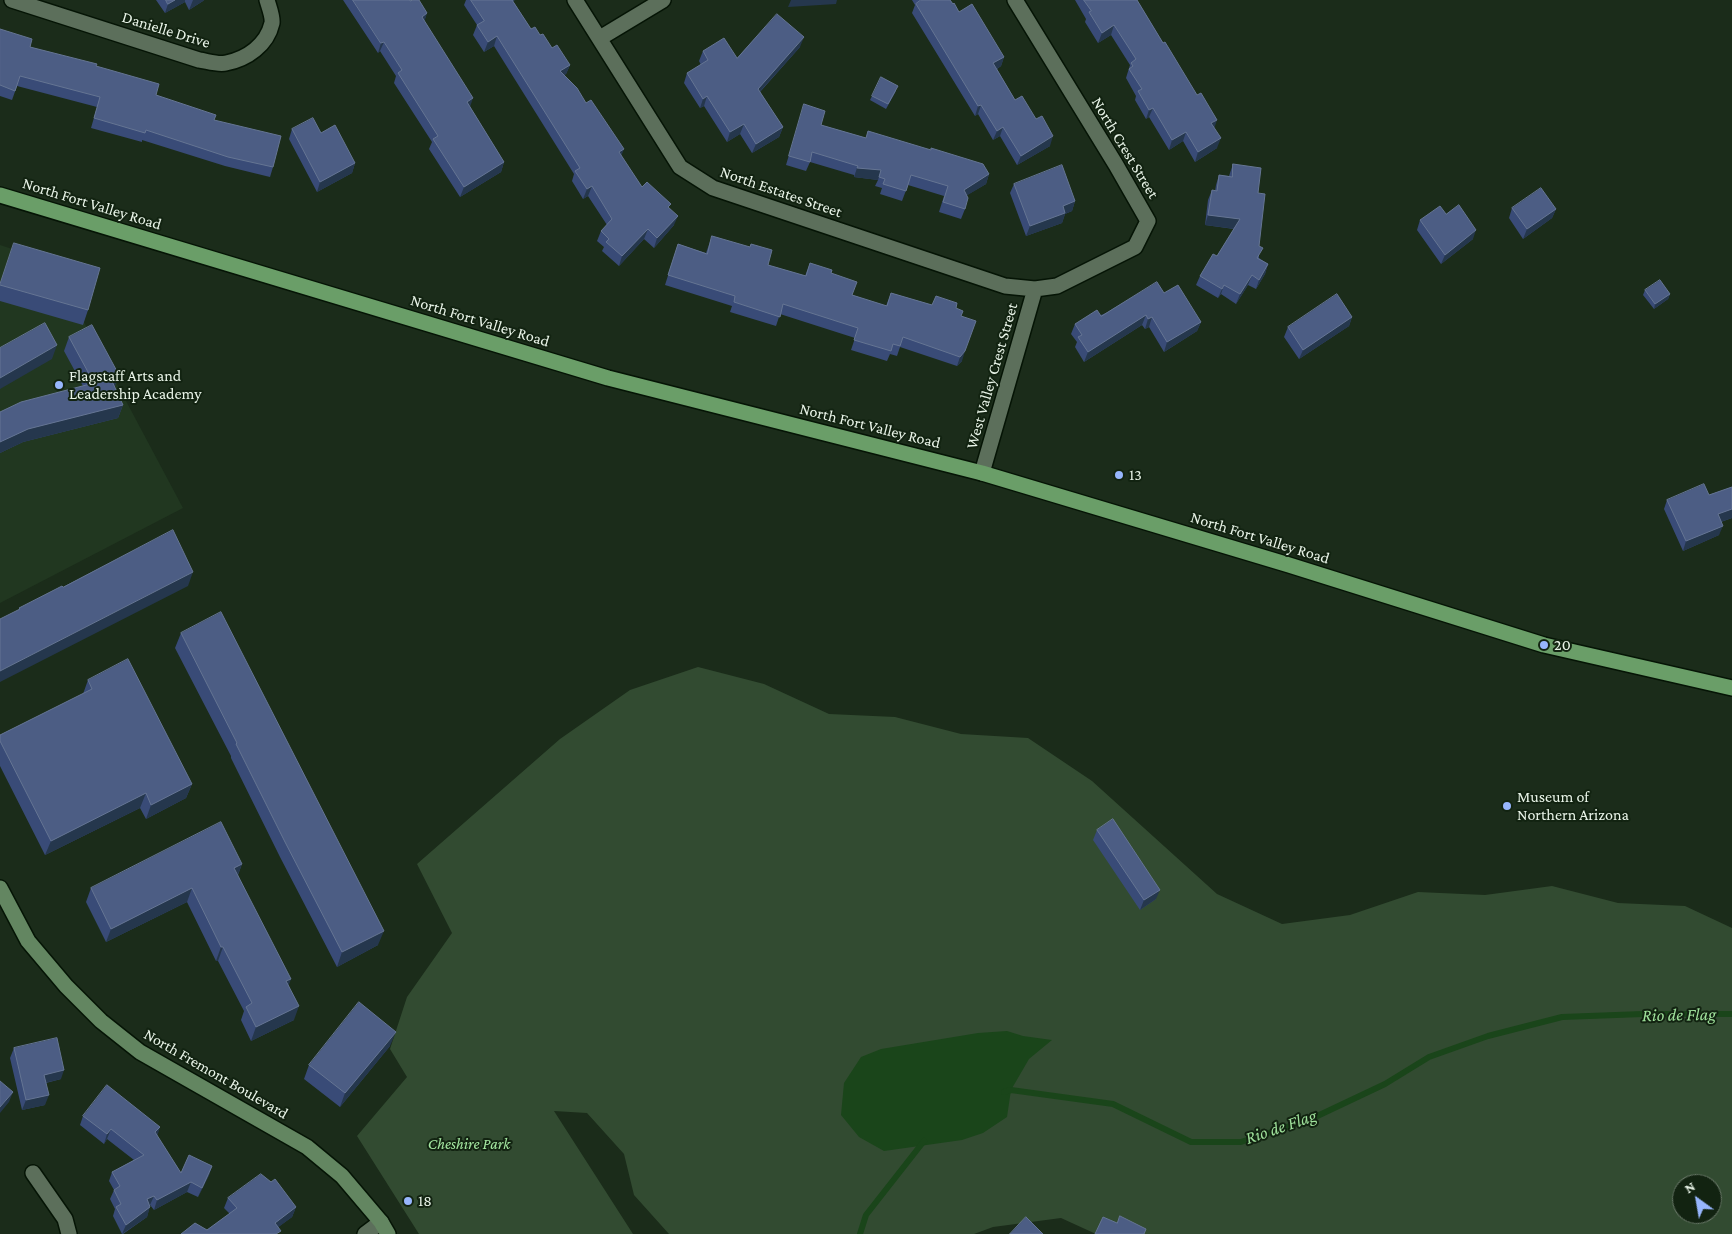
<!DOCTYPE html>
<html>
<head>
<meta charset="utf-8">
<style>
	body { margin:0 }
	#map { position:relative; width:1732px; height:1234px; overflow:hidden; background:#1b2c1a; font-family:"Crimson Pro",serif }
	canvas { display:block }
	.north { position:absolute; left:1672px; top:1174px; width:50px; height:50px; box-sizing:border-box; background:#122311; border:1px solid #687767; border-radius:50%; rotate:328deg; font-size:14px; font-weight:700; line-height:20px; text-align:center; color:#e9f4e8 }
	.north::after { content:''; display:block; margin:auto; width:18px; height:22px; background:#97b6fd; clip-path:polygon(50% 0,100% 100%,50% 72%,0 100%) }
</style>
</head>
<body>
<div id="map">
<canvas width="1732" height="1234"></canvas>
<div class="north">N</div>
</div>
<script>
const ctx = document.querySelector('canvas').getContext('2d');
ctx.lineJoin = 'round';
function fillPath(path, color) { ctx.fillStyle = color; ctx.fill(path, 'evenodd'); }
function stroke(path, color, width, dash) { ctx.strokeStyle = color; ctx.lineWidth = width; ctx.lineCap = dash ? 'butt' : 'round'; ctx.setLineDash(dash || []); ctx.stroke(path); }
function write(font, color, halo, rows, align = 'center') {
  ctx.font = font + ' "Crimson Pro",serif'; ctx.lineWidth = 4; ctx.setLineDash([]); ctx.textBaseline = 'middle'; ctx.strokeStyle = halo; ctx.fillStyle = color; for (const [text, x, y, turn = 0] of rows) {
    ctx.save(); ctx.translate(x, y); ctx.rotate((+turn || 0) * Math.PI / 180); ctx.textAlign = isNaN(turn) ? turn : align; if (halo) ctx.strokeText(text, 0, 0); ctx.fillText(text, 0, 0); ctx.restore();
  }
}
const built = new Path2D(`
	M0,245L52,262L183,508L0,603Z`);
const green = new Path2D(`
	M698,667L764,684L829,714L895,717L961,734L1028,738L1092,781L1217,894L1282,924L1350,915L1418,892L1485,895L1552,886L1618,903L1685,906L1732,928V1234H1096L1061,1218L993,1227L974,1234H669L634,1195L624,1154L587,1113L554,1111L633,1234H419L357,1136L407,1077L390,1049L407,997L452,933L417,864L560,739L630,690ZM1682,1184H1712V1214H1682Z`);
const water = new Path2D(`
	M1007,1031L1023,1036L1052,1040L1029,1059L1011,1090L1007,1117L983,1133L962,1140L884,1151L859,1137L841,1115L844,1083L861,1057L881,1049L978,1033Z`);
const stream = new Path2D(`
	M1004,1092L1011,1090L1113,1104L1191,1142H1241L1311,1119L1385,1084L1429,1057L1488,1036L1562,1017L1643,1014H1732
	M860,1234L866,1215L924,1141`);
const street = new Path2D(`
	M12,0L199,60C207,61 218,65 226,63C247,59 267,45 272,23C273,17 269,7 267,0
	M575,0L680,167L713,188L1005,286L1035,289L1057,286L1135,247L1148,221L1116,165L1015,0
	M600,38L663,0
	M982,473L1035,289
	M33,1173L65,1219L69,1234
	M365,1234L381,1222`);
const secondary = new Path2D(`
	M0,888L28,941L66,986L101,1021L140,1052L307,1147L342,1176L381,1222L388,1234`);
const primary = new Path2D(`
	M0,195L608,378L982,473L1289,565L1544,645L1732,688`);
const wall = new Path2D(`
	M156,0H204L203,1L189,10L185,2L165,13Z
	M343,0H410L427,13L424,21L470,107L504,162L501,172L460,197L429,149L432,142L394,83L396,76L380,51L378,53Z
	M466,0H515L513,1L531,29L540,35L552,48L570,65L566,74L564,75L621,156L642,187L669,208L674,225L654,248L644,239L619,266L602,251L604,247L597,241L601,231L607,225L588,196L583,199L572,181L574,174L494,46L484,52L473,35L477,25L464,5Z
	M912,0H950L959,12L1004,57L1001,66L997,69L1015,100L1050,146L1017,165L1000,136L993,140L978,114L975,116L912,13L915,5Z
	M1075,0H1137L1214,127L1217,148L1195,162L1183,141L1169,150L1149,117L1146,119L1135,100L1136,96L1126,78L1130,65L1111,35L1098,43L1085,22L1086,19Z
	M0,29L30,47L96,66L156,95L214,120L273,167L270,177L225,166L142,140V142L91,128L97,107L17,86L12,100L0,96Z
	M800,47L760,92L783,127L779,137L752,153L740,134L727,142L704,106L700,108L684,83L687,73L701,65L699,61L703,51L737,58Z
	M896,91L886,109L870,100L872,96Z
	M804,104L821,125L866,138L868,131L989,174L986,184L967,195L965,209L961,219L939,212L944,196L908,185L902,201L880,194L882,188L875,186L878,180L854,177V175L810,162L806,171L786,165Z
	M292,129L321,133L355,163L352,173L317,192L289,139Z
	M1233,164L1258,193L1259,258L1268,264L1265,274L1256,289L1248,285L1236,304L1221,294L1218,298L1196,285L1200,276L1217,256L1234,229L1205,225L1208,200L1212,190L1215,191L1216,185L1219,175L1229,176Z
	M1014,184L1075,201L1072,211L1065,214L1062,223L1026,236L1010,193Z
	M1512,208L1556,209L1552,218L1523,239L1509,218Z
	M1446,214L1473,239L1441,264L1417,230L1420,220Z
	M712,236L768,265L805,276L810,263L831,273L852,295L886,306L891,293L932,305L956,308L961,316L962,361L957,366L900,347L897,356L890,354L887,361L851,350L855,338L780,314L776,326L730,312L732,306L665,285L678,244L706,253Z
	M14,243L88,310L83,325L0,301V284Z
	M1645,290L1670,294L1668,299L1654,309L1643,295Z
	M1164,293L1201,322L1197,331L1164,352L1149,327L1145,329L1142,325L1084,362L1075,347L1077,342L1071,334L1075,324Z
	M1352,317L1349,326L1299,359L1284,337L1288,327Z
	M69,337L114,387L123,405L118,418L23,442L0,453V412L83,386L64,351Z
	M1732,487V518L1721,522L1719,535L1683,551L1664,509L1667,500L1709,495Z
	M181,633L378,945L337,967L280,857L231,758V756L175,648Z
	M88,680L192,784L186,798L146,819L140,808L45,855L0,766V735L83,694Z
	M1097,830L1156,899L1140,910L1093,840Z
	M242,864L238,875L289,986L294,1020L251,1041L241,1020L244,1011L218,961H216L187,902L106,942L86,902L91,888Z
	M390,1046L340,1107L304,1079L309,1065Z
	M14,1048L61,1079L46,1083L45,1105L22,1110L10,1058Z
	M83,1116L157,1136L181,1173L212,1166L209,1175L198,1197L187,1192L154,1210L150,1205L147,1217L123,1234H122L113,1216L115,1209L110,1199L114,1190L109,1181L112,1172L134,1160L107,1139L104,1144L80,1125Z
	M228,1198L296,1207L292,1217L278,1227L207,1230L230,1214L224,1208Z`);
const shadedWall = new Path2D(`
	M175,0H185V2L165,13L168,4Z
	M193,0H204L203,1L189,10Z
	M791,0H837L836,4L788,7Z
	M427,13L424,23L422,17Z
	M1114,25L1111,35L1098,43L1102,33Z
	M497,36L494,46L484,52L488,42Z
	M804,37L800,47L754,98L758,89Z
	M384,42L380,51L378,53L381,43Z
	M1004,57L1001,66L990,73L993,63Z
	M570,65L566,74L556,80L560,71Z
	M707,96L704,106L700,108L703,99Z
	M473,98L470,107L467,102Z
	M981,105L978,114L975,116L978,106Z
	M1153,108L1149,117L1146,119L1149,110Z
	M1217,120L1214,129L1211,123Z
	M744,124L740,134L727,142L730,132Z
	M783,127L779,137L752,153L756,144Z
	M1003,127L1000,136L993,140L997,131Z
	M1186,132L1183,141L1169,150L1172,140Z
	M1053,136L1050,146L1017,165L1021,156Z
	M1221,138L1217,148L1195,162L1198,152Z
	M624,149L620,159L619,152Z
	M504,162L501,172L460,197L464,187Z
	M355,163L352,173L317,192L320,182Z
	M857,168L881,170L878,180L854,177Z
	M989,174L986,184L961,199L964,190Z
	M592,186L588,196L583,199L587,189Z
	M1075,201L1072,211L1065,214L1062,223L1026,236L1030,226L1063,206Z
	M1556,209L1552,218L1523,239L1527,229Z
	M1208,215L1240,219L1236,229L1205,225Z
	M678,216L674,225L654,248L657,238Z
	M648,229L644,239L619,266L622,256Z
	M1476,230L1473,239L1441,264L1445,255Z
	M1268,264L1265,274L1256,289L1259,280Z
	M1252,275L1248,285L1236,304L1240,294Z
	M1224,285L1221,294L1218,298L1222,289Z
	M1670,294L1668,299L1654,309L1655,304Z
	M1146,315L1142,325L1084,362L1088,352Z
	M1152,317L1149,327L1145,329L1148,319Z
	M1352,317L1349,326L1299,359L1303,350Z
	M1201,322L1197,331L1164,352L1167,342Z
	M57,345L52,359L0,389V378Z
	M965,351L962,361L957,366L960,357Z
	M119,375L114,389L111,379Z
	M123,405L118,418L23,442L0,453V442L28,429Z
	M1732,509V518L1714,524L1718,514Z
	M1723,526L1719,535L1683,551L1686,541Z
	M193,572L188,586L0,682V671Z
	M192,784L186,798L146,819L151,805Z
	M146,793L140,808L45,855L51,841Z
	M242,864L237,877L234,868Z
	M192,888L187,902L106,942L111,929Z
	M1160,890L1156,899L1140,910L1144,900Z
	M384,931L378,945L337,967L342,952Z
	M221,947H223L218,961H216Z
	M291,979L286,993V981Z
	M299,1006L294,1020L251,1041L256,1027Z
	M396,1032L390,1046L340,1107L345,1093Z
	M64,1070L61,1079L40,1084L44,1075Z
	M13,1092L9,1102L0,1113V1107Z
	M49,1095L45,1105L22,1110L26,1100Z
	M160,1127L157,1137L155,1132Z
	M111,1129L107,1139L104,1144L107,1134Z
	M212,1166L209,1175L198,1197L202,1188Z
	M191,1182L187,1192L154,1210L157,1200Z
	M154,1196L150,1205L143,1209L147,1199Z
	M150,1207L147,1217L122,1234L126,1225Z
	M296,1207L292,1217L272,1232L275,1223Z`);
const building = new Path2D(`
	M166,0H175L168,4Z
	M353,0H410V1L413,0H419L427,13L422,17L473,98L467,102L504,162L464,187L433,139L438,136L398,73L402,70L384,42L381,43Z
	M471,0H512L531,29L535,27L540,35L543,34L552,48L557,45L570,65L560,71L577,88L586,103L591,100L624,149L619,152L642,187L647,182L671,204L668,207L678,216L657,238L648,229L622,256L606,242L609,239L601,231L612,219L592,186L587,189L575,171L580,168L497,36L488,42L477,25L484,21Z
	M921,0H950L953,4L954,3L959,12L972,4L1004,57L993,63L1015,100L1022,96L1036,119L1042,116L1053,136L1021,156L1003,127L997,131L981,105L978,106L916,4Z
	M1084,0H1137L1163,43L1165,42L1197,95L1201,93L1217,120L1211,123L1221,138L1198,152L1186,132L1172,140L1153,108L1149,110L1138,91L1142,89L1129,69L1133,66L1131,63L1136,59L1114,25L1102,33L1089,12L1091,11Z
	M777,14L804,37L758,89L783,127L756,144L744,124L730,132L707,96L703,99L687,73L708,60L703,51L724,38L737,58Z
	M0,29L32,39L30,47L97,64L96,66L159,84L156,95L216,115L214,120L281,136L273,167L228,157L146,130L145,133L94,118L100,97L20,76L15,91L0,85Z
	M881,77L898,86L888,104L872,96Z
	M804,104L825,111L821,125L866,138L868,131L931,150V148L983,164L989,174L964,190L968,198L965,209L943,202L948,186L911,175L906,191L883,184L885,179L879,177L881,170L857,168L858,166L812,152L810,162L789,156Z
	M313,118L321,133L335,125L355,163L320,182L292,129Z
	M1233,164L1261,168L1258,193L1265,194L1259,246L1263,248L1257,258L1268,264L1259,280L1252,275L1240,294L1224,285L1222,289L1200,276L1213,254L1217,256L1240,219L1208,215L1212,190L1217,191L1219,175L1232,177Z
	M1062,165L1075,201L1063,206L1065,213L1030,226L1014,184Z
	M1541,188L1556,209L1527,229L1512,208Z
	M1459,205L1476,230L1445,255L1420,220L1440,206L1446,214Z
	M712,236L750,247L751,244L772,250L768,265L806,276L810,263L832,270L831,273L857,282L852,295L887,306L891,293L932,305L936,296L957,303L956,308L963,311L961,316L976,321L965,351L960,357L903,337L900,346L893,344L891,351L854,340L858,328L783,304L780,317L734,302L735,296L668,275L678,244L707,254Z
	M14,243L100,268L88,310L0,285Z
	M1660,280L1670,294L1655,304L1645,290Z
	M1157,282L1164,293L1178,285L1201,322L1167,342L1152,317L1148,319L1146,315L1088,352L1078,337L1082,335L1075,324L1097,310L1101,316Z
	M1337,294L1352,317L1303,350L1288,327Z
	M45,323L57,345L0,378V348Z
	M92,325L119,375L111,379L123,405L28,429L0,442V412L21,402L94,383L69,337Z
	M1704,484L1709,495L1732,487V509L1718,514L1723,526L1686,541L1667,500Z
	M173,530L193,572L0,671V619L20,609L19,608L62,586L63,587Z
	M221,612L384,931L342,952L285,842L236,744L237,743L181,633Z
	M128,659L192,784L151,805L146,793L51,841L0,741V735L92,689L88,680Z
	M1113,819L1160,890L1144,900L1097,830Z
	M221,822L242,864L234,868L291,979L286,981L299,1006L256,1027L246,1007L252,1003L223,947H221L192,888L111,929L91,888Z
	M359,1002L396,1032L345,1093L309,1065Z
	M57,1038L64,1070L44,1075L49,1095L26,1100L14,1048Z
	M0,1081L13,1092L0,1107Z
	M107,1085L160,1127L155,1132L181,1173L189,1155L212,1166L202,1188L191,1182L157,1200L154,1196L147,1199L150,1207L126,1225L116,1207L121,1204L114,1190L120,1186L112,1172L144,1155L111,1129L107,1134L83,1116Z
	M261,1174L271,1182L275,1179L296,1207L275,1223L281,1231L276,1234H181L195,1223L207,1230L237,1208L228,1198Z
	M1120,1216L1146,1229L1144,1234H1095L1103,1217L1117,1223Z
	M1026,1217L1043,1234H1010Z`);
const markers = [
	[59,385,5,"#97b6fd"],
	[1119,475,5,"#97b6fd"],
	[1544,645,5,"#97b6fd"],
	[1507,806,5,"#97b6fd"],
	[408,1201,5,"#97b6fd"]
];
const streetNames = [
	["Danielle Drive",166,30,17],
	["North Crest Street",1125,148,59],
	["North Estates Street",781,192,19],
	["North Fort Valley Road",92,204,17],
	["North Fort Valley Road",480,321,17],
	["West Valley Crest Street",992,376,-74],
	["North Fort Valley Road",870,426,14],
	["North Fort Valley Road",1260,538,17],
	["North Fremont Boulevard",216,1074,30]
];
const poiNames = [
	["Flagstaff Arts and",69,376],
	["Leadership Academy",69,394],
	["13",1129,475],
	["20",1554,645],
	["Museum of",1517,797],
	["Northern Arizona",1517,815],
	["18",418,1201]
];
const parkNames = [
	["Cheshire Park",469,1144]
];
const waterNames = [
	["Rio de Flag",1679,1015,-1],
	["Rio de Flag",1281,1127,-19]
];
fillPath(built, '#213720');
fillPath(green, '#324b31');
fillPath(water, '#1a451a');
stroke(stream, '#1a451a', 6);
stroke(street, '#051405', 18);
stroke(secondary, '#051405', 18);
stroke(primary, '#051405', 18);
stroke(street, '#5c6f5b', 15);
stroke(secondary, '#638661', 15);
stroke(primary, '#6a9e68', 15);
fillPath(wall, '#394b77');
fillPath(shadedWall, '#25374d');
fillPath(building, '#4c5d84');
stroke(building, '#657593', 1);
for (const [x, y, r, color] of markers) { const dot = new Path2D(); dot.arc(x, y, r, 0, 2 * Math.PI); ctx.fillStyle = color; ctx.fill(dot); stroke(dot, '#122311', 2); }
write('16px', '#e9f4e8', '#122311', streetNames);
write('16px', '#e9f4e8', '#122311', poiNames, 'left');
write('italic 16px', '#a4e7a1', '#122311', parkNames);
write('italic 18px', '#9fe19b', '#122311', waterNames);
</script>
</body>
</html>
